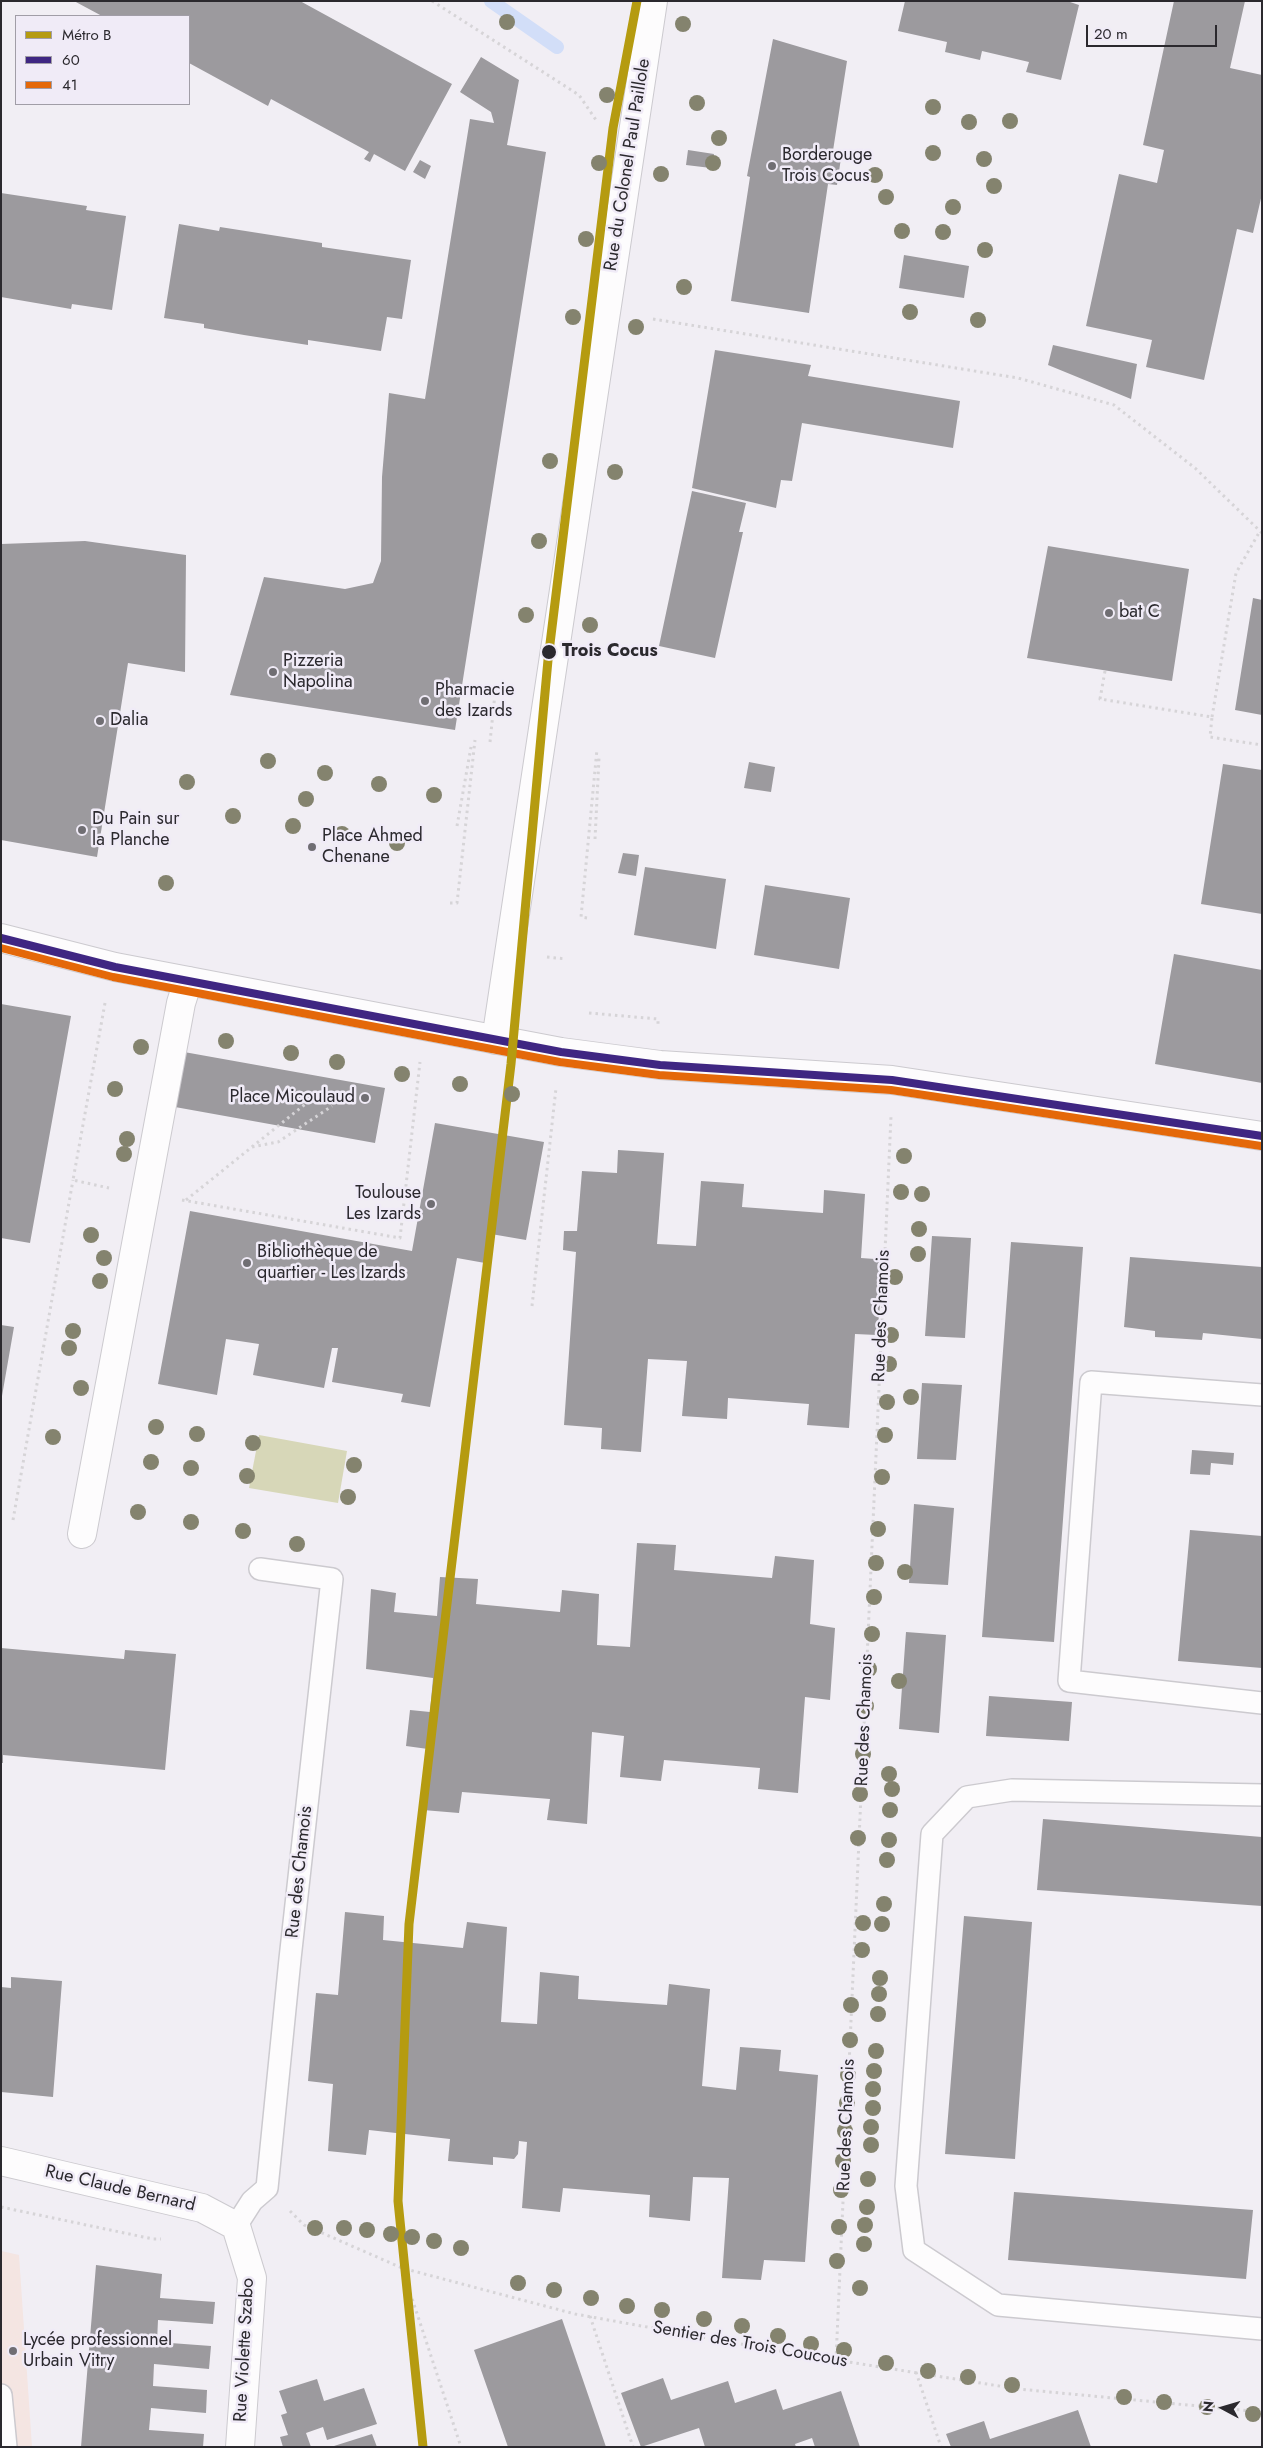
<!DOCTYPE html>
<html>
<head>
<meta charset="utf-8">
<style>
	body { margin:0 }
	#map { position:relative; width:1263px; height:2448px; overflow:hidden; background:#f1eef4; font-family:Jost,sans-serif }
	canvas { display:block }
	.frame { position:absolute; inset:0; border:2px solid #2b292e; pointer-events:none }
	.legend { position:absolute; left:15px; top:15px; width:175px; height:90px; box-sizing:border-box; background:#f0ebf7; border:1px solid #a19da7; margin:0; padding:6px 9px; list-style:none; font-size:15px; color:#2b292e }
	.legend li { display:flex; align-items:center; gap:10px; height:25px }
	.legend b { width:25px; border:1px solid #a19da7 }
	.north { position:absolute; left:1198px; top:2383px; width:50px; height:50px; -webkit-text-stroke:4px #f0ebf7; paint-order:stroke; rotate:276deg; font-size:14px; font-weight:700; line-height:20px; text-align:center; color:#2b292e }
	.north::after { content:''; display:block; margin:auto; width:18px; height:22px; background:#2b292e; clip-path:polygon(50% 0,100% 100%,50% 72%,0 100%) }
	.scale { position:absolute; left:1086px; top:25px; width:131px; height:22px; box-sizing:border-box; border:2px solid #2b292e; border-top:0; padding-left:6px; font-size:15px; line-height:18px; white-space:nowrap; color:#2b292e; -webkit-text-stroke:4px #f0ebf7; paint-order:stroke }
</style>
</head>
<body>
<div id="map">
<canvas width="1263" height="2448"></canvas>
<div class="frame"></div>
<ul class="legend">
<li><b style="height:6px;background:#b59b10"></b>Métro B</li>
<li><b style="height:6px;background:#3f2682"></b>60</li>
<li><b style="height:6px;background:#e46809"></b>41</li>
</ul>
<div class="north">N</div>
<div class="scale">20 m</div>
</div>
<script>
const ctx = document.querySelector('canvas').getContext('2d');
ctx.lineJoin = 'round';
function fillPath(path, color) { ctx.fillStyle = color; ctx.fill(path, 'evenodd'); }
function stroke(path, color, width, dash) { ctx.strokeStyle = color; ctx.lineWidth = width; ctx.lineCap = dash ? 'butt' : 'round'; ctx.setLineDash(dash || []); ctx.stroke(path); }
function write(font, color, halo, rows, align = 'center') {
  ctx.font = font + ' Jost,sans-serif'; ctx.lineWidth = 5; ctx.setLineDash([]); ctx.textBaseline = 'middle'; ctx.strokeStyle = halo; ctx.fillStyle = color; for (const [text, x, y, turn = 0] of rows) {
    ctx.save(); ctx.translate(x, y); ctx.rotate((+turn || 0) * Math.PI / 180); ctx.textAlign = isNaN(turn) ? turn : align; if (halo) ctx.strokeText(text, 0, 0); ctx.fillText(text, 0, 0); ctx.restore();
  }
}
const education = new Path2D(`
	M1,2251L19,2255L32,2447H1Z`);
const green = new Path2D(`
	M259,1435L347,1451L338,1503L249,1488Z`);
const stream = new Path2D(`
	M491,1L557,47`);
const building = new Path2D(`
	M74,1H300L452,84L405,171L374,154L370,162L364,159L369,152L271,99L268,106L189,63V16H102Z
	M905,1H1067L1079,5L1061,80L1026,72L1029,62L982,51L980,60L945,52L947,42L898,31Z
	M1174,1H1245L1230,68L1262,75V194L1253,233L1237,229L1204,380L1146,367L1152,340L1086,326L1119,174L1157,183L1164,150L1143,145Z
	M773,39L847,61L832,157L841,158L837,185L828,184L809,313L731,301L750,177L747,176Z
	M481,57L519,80L507,145L546,152L455,730L230,695L264,577L345,589L373,583L381,561L382,477L389,393L425,399L470,119L494,123L491,112L460,92Z
	M688,150L714,154L711,168L686,165Z
	M420,160L431,166L425,179L413,172Z
	M1,193L87,206L86,210L126,216L112,310L72,304L71,309L1,297Z
	M179,224L219,231L220,227L322,243V247L411,260L402,319L387,317L381,351L308,340V345L244,335L204,328V324L164,318Z
	M904,255L969,266L964,298L899,288Z
	M1053,345L1137,364L1131,399L1048,365Z
	M715,350L811,365L808,376L960,401L953,448L802,423L792,481L781,480L776,508L692,488Z
	M692,491L746,503L739,532H743L715,658L659,646Z
	M85,541L186,555L185,672L128,663L97,857L1,840V544Z
	M1048,546L1189,569L1172,681L1027,658Z
	M1253,598L1262,600V715L1235,710Z
	M749,762L775,767L771,792L744,788Z
	M1223,764L1262,770V914L1201,904Z
	M623,853L639,855L636,876L618,873Z
	M645,867L726,879L716,949L634,935Z
	M765,885L850,898L839,969L754,955Z
	M1174,954L1262,970V1083L1155,1064Z
	M1,1004L71,1016L30,1243L1,1238Z
	M184,1052L385,1088L375,1143L175,1107Z
	M435,1123L544,1142L526,1240L491,1234L485,1263L457,1258L430,1407L401,1402L403,1394L332,1382L338,1348H332L324,1388L253,1375L259,1344L226,1339L217,1395L158,1384L190,1211L412,1251Z
	M618,1150L664,1153L657,1244L696,1246L701,1181L744,1184L742,1207L823,1213L824,1190L865,1194L861,1258L889,1260L887,1297L881,1296L877,1335L855,1334L849,1428L807,1425L809,1404L728,1398L727,1419L682,1416L687,1361L648,1359L641,1452L601,1449L602,1428L564,1425L576,1252L563,1250L564,1231H577L582,1171L617,1173Z
	M932,1236L971,1238L965,1338L925,1336Z
	M1011,1242L1083,1247L1054,1642L982,1637Z
	M1130,1257L1262,1267V1339L1203,1333L1202,1340L1155,1337V1331L1124,1327Z
	M1,1325L14,1327L2,1396H1Z
	M922,1383L962,1385L956,1460L917,1459Z
	M1192,1450L1234,1453L1233,1465L1211,1463L1210,1475L1190,1474Z
	M914,1504L954,1508L948,1585L909,1583Z
	M1190,1530L1262,1536V1668L1178,1661Z
	M637,1543L676,1545L674,1570L772,1578L775,1556L814,1560L810,1624L835,1628L830,1700L805,1697L798,1793L758,1789L760,1768L664,1760L661,1781L620,1777L624,1736L592,1732L587,1824L547,1820L550,1799L462,1792L459,1813L423,1810L428,1749L406,1746L410,1710L430,1712L433,1678L366,1669L371,1589L396,1593L394,1612L437,1616L440,1577L478,1579L476,1604L560,1612L562,1590L599,1594L597,1645L630,1647Z
	M906,1632L946,1635L939,1733L899,1729Z
	M1,1648L124,1659L125,1650L176,1654L165,1770L3,1755V1763H1Z
	M989,1696L1072,1702L1069,1741L986,1736Z
	M1043,1819L1262,1837V1906L1037,1890Z
	M345,1912L384,1916L383,1940L463,1948L467,1922L507,1927L501,2022L537,2024L540,1972L579,1976L578,1999L667,2005L669,1984L710,1989L702,2086L736,2090L740,2047L781,2050L779,2071L818,2075L805,2262L764,2260L761,2280L722,2278L729,2178L693,2177L690,2221L649,2217L650,2195L563,2188L560,2212L522,2208L527,2142L519,2141L518,2154L514,2159L493,2157V2165L448,2161L450,2139L369,2130L366,2155L328,2151L333,2084L308,2081L316,1993L338,1995Z
	M964,1916L1032,1922L1015,2159L945,2154Z
	M11,1977L62,1981L53,2097L1,2092V1987L11,1988Z
	M1014,2192L1253,2210L1246,2279L1008,2260Z
	M96,2265L162,2274L160,2298L215,2302L213,2324L158,2320L157,2342L211,2346L209,2369L154,2364L153,2386L207,2390L206,2413L151,2408L149,2430L204,2434L203,2447H81Z
	M562,2319L606,2447H508L474,2350Z
	M663,2378L671,2400L728,2381L735,2403L776,2389L783,2410L841,2391L860,2447H815L812,2438L795,2444L796,2447H705L699,2428L641,2447L621,2393Z
	M317,2379L324,2401L364,2388L377,2424L327,2440L323,2427L306,2433L311,2447H283L280,2437L288,2435L281,2415L287,2413L279,2391Z
	M1078,2410L1091,2447H951L946,2434L984,2421L990,2439Z
	M372,2434L377,2447H335L334,2446Z`);
const path = new Path2D(`
	M432,1L579,95L596,120
	M653,319L1018,378L1114,405L1195,468L1262,533
	M1105,671L1100,699L1212,717L1210,737L1262,745
	M1212,717L1236,573L1260,531
	M490,742L496,684
	M457,826L471,747
	M595,839L599,758
	M450,903H457L475,740
	M587,918L581,917L597,749
	M547,957L566,959
	M105,1003L73,1180L109,1188
	M589,1013L658,1019V1026
	M252,1147L278,1142L332,1106
	M182,1200L400,1238L420,1062
	M186,1200L324,1089
	M532,1306L556,1088
	M13,1520L73,1180
	M1,2207L153,2239H161
	M290,2211L304,2225L402,2268L575,2314L780,2351L1018,2389L1262,2412
	M402,2268L461,2447
	M590,2316L633,2447
	M836,2360L891,1116
	M916,2372L941,2447`);
const lane = new Path2D(`
	M1262,1395L1091,1382L1069,1681L1262,1703
	M1262,1795L1012,1790L967,1797L932,1834L906,2186L914,2250L998,2305L1262,2329
	M236,2226L252,2201L267,2188L290,1959L332,1579L260,1569
	M1,2395L6,2447`);
const street = new Path2D(`
	M496,1040L653,1
	M82,1534L181,1003L188,981
	M1,2161L202,2208L236,2226L252,2278L240,2447`);
const secondary = new Path2D(`
	M1,938L115,967L561,1052L660,1065L892,1080L1262,1136`);
const bus1 = new Path2D(`
	M1,938L115,967L561,1052L660,1065L892,1080L1262,1136`);
const bus2 = new Path2D(`
	M1,948L113,977L560,1062L659,1075L891,1090L1261,1146`);
const metro1 = new Path2D(`
	M423,2447L398,2201L409,1924L511,1064L548,660L613,128L637,1`);
const trees = [
	[507,22],
	[683,24],
	[607,95],
	[697,103],
	[933,107],
	[1010,121],
	[969,122],
	[719,138],
	[933,153],
	[984,159],
	[599,163],
	[713,163],
	[661,174],
	[875,175],
	[994,186],
	[886,197],
	[953,207],
	[902,231],
	[943,232],
	[586,239],
	[985,250],
	[684,287],
	[910,312],
	[573,317],
	[978,320],
	[636,327],
	[550,461],
	[615,472],
	[539,541],
	[526,615],
	[590,625],
	[268,761],
	[325,773],
	[187,782],
	[379,784],
	[434,795],
	[306,799],
	[233,816],
	[293,826],
	[342,834],
	[397,843],
	[166,883],
	[226,1041],
	[141,1047],
	[291,1053],
	[337,1062],
	[402,1074],
	[460,1084],
	[115,1089],
	[512,1094],
	[127,1139],
	[124,1154],
	[904,1156],
	[901,1192],
	[922,1194],
	[919,1229],
	[91,1235],
	[918,1254],
	[104,1258],
	[895,1277],
	[100,1281],
	[73,1331],
	[891,1335],
	[69,1348],
	[889,1364],
	[81,1388],
	[911,1397],
	[887,1402],
	[156,1427],
	[197,1434],
	[885,1435],
	[53,1437],
	[253,1443],
	[151,1462],
	[354,1465],
	[191,1468],
	[247,1476],
	[882,1477],
	[348,1497],
	[138,1512],
	[191,1522],
	[878,1529],
	[243,1531],
	[297,1544],
	[876,1563],
	[905,1572],
	[874,1597],
	[872,1634],
	[869,1669],
	[899,1681],
	[866,1706],
	[863,1754],
	[889,1774],
	[892,1789],
	[860,1794],
	[890,1810],
	[858,1838],
	[889,1840],
	[887,1860],
	[884,1904],
	[863,1923],
	[882,1924],
	[862,1950],
	[880,1978],
	[879,1994],
	[851,2005],
	[878,2014],
	[850,2040],
	[876,2051],
	[874,2071],
	[848,2075],
	[873,2089],
	[847,2103],
	[873,2108],
	[871,2127],
	[845,2131],
	[871,2145],
	[843,2161],
	[868,2179],
	[841,2190],
	[867,2207],
	[865,2225],
	[839,2227],
	[315,2228],
	[344,2228],
	[367,2230],
	[391,2234],
	[412,2237],
	[434,2241],
	[864,2244],
	[461,2248],
	[837,2261],
	[518,2283],
	[860,2288],
	[554,2290],
	[591,2298],
	[627,2306],
	[662,2310],
	[704,2319],
	[742,2326],
	[778,2336],
	[811,2344],
	[844,2350],
	[886,2363],
	[928,2371],
	[968,2377],
	[1012,2385],
	[1124,2397],
	[1164,2402],
	[1207,2407],
	[1253,2414]
];
const markers = [
	[772,166,5,"#706e73"],
	[1109,613,5,"#706e73"],
	[549,652,8,"#2b292e"],
	[273,672,5,"#706e73"],
	[425,701,5,"#706e73"],
	[100,721,5,"#706e73"],
	[82,830,5,"#706e73"],
	[312,847,5,"#706e73"],
	[365,1098,5,"#706e73"],
	[431,1204,5,"#706e73"],
	[247,1263,5,"#706e73"],
	[13,2351,5,"#706e73"]
];
const poiNames = [
	["Borderouge",782,156],
	["Trois Cocus",782,177],
	["bat C",1119,613],
	["Pizzeria",283,662],
	["Napolina",283,683],
	["Pharmacie",435,691],
	["des Izards",435,712],
	["Dalia",110,721],
	["Du Pain sur",92,820],
	["la Planche",92,841],
	["Place Ahmed",322,837],
	["Chenane",322,858],
	["Place Micoulaud",355,1098,"right"],
	["Toulouse",421,1194,"right"],
	["Les Izards",421,1215,"right"],
	["Bibliothèque de",257,1253],
	["quartier - Les Izards",257,1274],
	["Lycée professionnel",23,2341],
	["Urbain Vitry",23,2362]
];
const streetNames = [
	["Rue du Colonel Paul Paillole",628,165,-81],
	["Rue des Chamois",882,1316,-88],
	["Rue des Chamois",865,1720,-88],
	["Rue des Chamois",300,1872,-84],
	["Rue des Chamois",847,2125,-88],
	["Rue Claude Bernard",120,2189,13],
	["Sentier des Trois Coucous",750,2345,10],
	["Rue Violette Szabo",245,2350,-87]
];
const stopNames = [
	["Trois Cocus",562,652]
];
fillPath(education, '#f4e5e2');
fillPath(green, '#d7d7b8');
stroke(stream, '#d2def8', 14);
fillPath(building, '#9c9a9e');
stroke(lane, '#cccacf', 24);
stroke(street, '#cccacf', 30);
stroke(secondary, '#cccacf', 30);
stroke(path, '#d6d4d7', 3, [2.5, 4]);
stroke(lane, '#fdfcfd', 21);
stroke(street, '#fdfcfd', 28);
stroke(secondary, '#fdfcfd', 28);
stroke(bus1, '#3f2682', 8);
stroke(bus2, '#e46809', 8);
stroke(metro1, '#b59b10', 9);
ctx.fillStyle = '#84836e';
for (const [x, y] of trees) { ctx.beginPath(); ctx.arc(x, y, 8, 0, 2 * Math.PI); ctx.fill(); }
for (const [x, y, r, color] of markers) { const dot = new Path2D(); dot.arc(x, y, r, 0, 2 * Math.PI); ctx.fillStyle = color; ctx.fill(dot); stroke(dot, '#f0ebf7', 2); }
write('18px', '#2b292e', '#f0ebf7', poiNames, 'left');
write('18px', '#2b292e', '#f0ebf7', streetNames);
write('bold 18px', '#2b292e', '#f0ebf7', stopNames, 'left');
</script>
</body>
</html>
